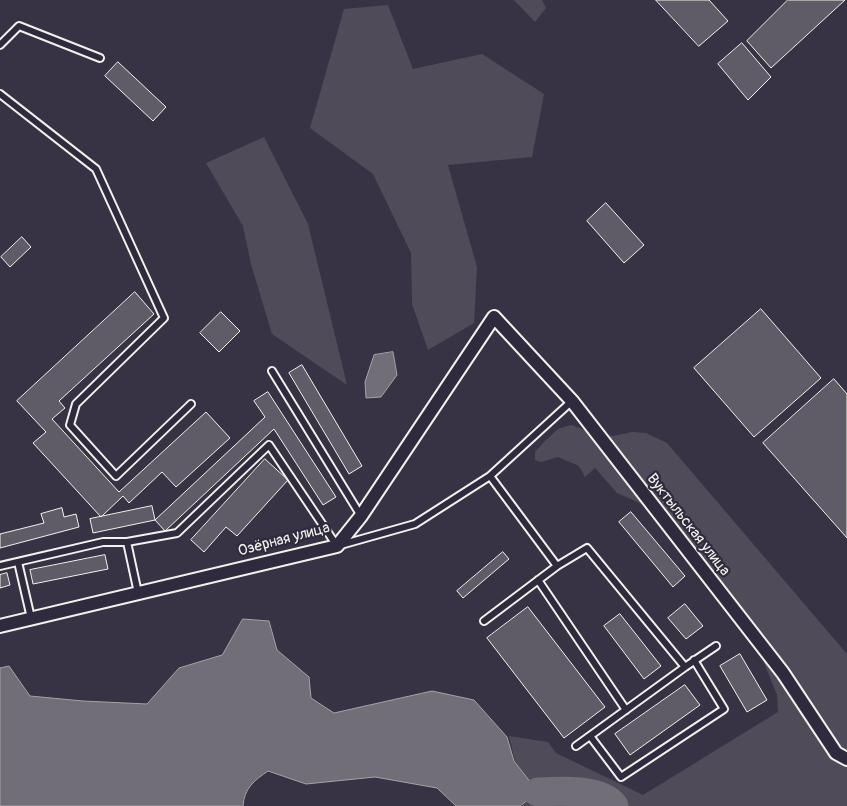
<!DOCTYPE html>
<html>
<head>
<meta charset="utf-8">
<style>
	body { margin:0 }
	canvas { display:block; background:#373244 }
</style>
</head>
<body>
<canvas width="847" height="806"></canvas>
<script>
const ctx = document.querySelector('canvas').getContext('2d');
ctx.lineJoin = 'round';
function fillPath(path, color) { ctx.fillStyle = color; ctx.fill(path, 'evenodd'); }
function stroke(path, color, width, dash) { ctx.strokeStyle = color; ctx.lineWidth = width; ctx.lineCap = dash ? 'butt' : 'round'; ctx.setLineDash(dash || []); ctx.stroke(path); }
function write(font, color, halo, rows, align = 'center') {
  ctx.font = font + ' Pangolin,sans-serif'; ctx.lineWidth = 4.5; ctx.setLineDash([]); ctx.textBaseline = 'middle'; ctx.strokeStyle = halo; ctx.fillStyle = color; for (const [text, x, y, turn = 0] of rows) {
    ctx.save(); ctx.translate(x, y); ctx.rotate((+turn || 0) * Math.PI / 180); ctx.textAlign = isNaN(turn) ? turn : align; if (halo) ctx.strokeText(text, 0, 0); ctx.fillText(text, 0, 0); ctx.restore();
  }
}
const green = new Path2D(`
	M514,0H542L546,8L535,22Z
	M388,5L413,69L482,54L544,94L532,157L448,165L477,267L474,323L428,350L412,304L411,253L373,174L310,128L344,9Z
	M264,137L308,224L347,385L272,334L251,264L243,226L206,163Z
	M571,425L590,432L613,436L632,432L646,433L667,443L847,654V806H521L538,793L515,761L509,736L548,742L556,753L643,795L778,712L777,695L760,653L676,543L642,504L617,493L595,468L585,477L579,466L558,457L541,462L535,460V452L545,441L558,429Z`);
const water = new Path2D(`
	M393,352L397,375L381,397L366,398L365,382L374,355Z
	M243,619L269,621L277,650L309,677L311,698L334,713L432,691L474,700L507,737L514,761L538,792L520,806H456L437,788L375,777L306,784L268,771C255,780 244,788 243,806H0V668L9,666L30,696L83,701L147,704L179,668L222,655Z`);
const river = new Path2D(`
	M538,792C557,791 601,788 614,806`);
const building = new Path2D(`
	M656,0H709L728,21L699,46Z
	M788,0H845L771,68L747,41Z
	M742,43L771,77L748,100L718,64Z
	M118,62L166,107L153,121L105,76Z
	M606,203L644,245L624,263L587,221Z
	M22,237L31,247L10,267L1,257Z
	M135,292L154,314L59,401L65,408L52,419L119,492L206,412L230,438L176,487L162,472L129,503L123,496L101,517L33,443L46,432L17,401Z
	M761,309L821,378L754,437L694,368Z
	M221,312L240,331L219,352L200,333Z
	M302,365L362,466L349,474L289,373Z
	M834,379L847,394V538L763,443Z
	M268,392L336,497L323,505L274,429L165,531L155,520L265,417L254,401Z
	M265,459L288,480L237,536L226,527L204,552L191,540Z
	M152,506L155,520L93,533L90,519Z
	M62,508L64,517L76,514L79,527L0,548V534L44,523L41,514Z
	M631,512L685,576L673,587L619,522Z
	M503,552L509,559L463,598L457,591Z
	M105,555L108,569L33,584L30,570Z
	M7,573L10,585L0,588V575Z
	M685,604L703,626L686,639L668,618Z
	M528,607L605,707L564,738L487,638Z
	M620,614L661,666L644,679L604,626Z
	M740,654L767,700L747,712L720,666Z
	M685,685L700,705L630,755L615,734Z`);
const lane = new Path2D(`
	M0,45L19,26L100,58
	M0,94L96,169L164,318L76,404L70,425L116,476L191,404
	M272,371L361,516
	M490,476L557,566
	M127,542L138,593
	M18,562L31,618
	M0,566L103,542H127L177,533L269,445L337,546L415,524L490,476L572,401
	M538,580L626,710
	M484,621L557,566L587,548L685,667
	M590,736L621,777L724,709L694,660
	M576,746L685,667L716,646`);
const street = new Path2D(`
	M0,626L337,546L361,516L494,317L572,401L783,673L836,753L847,759`);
const streetNames = [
	["Вуктыльская улица",688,525,52],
	["Озёрная улица",284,540,-15]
];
fillPath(green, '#504b59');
fillPath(water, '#726e77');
stroke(water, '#a6a2a4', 1);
stroke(river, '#726e77', 29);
fillPath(building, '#5f5c67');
stroke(building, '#f4f1e8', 1);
stroke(lane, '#f4f1e8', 10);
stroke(street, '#f4f1e8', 16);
stroke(lane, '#2f2a3d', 6);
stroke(street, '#2f2a3d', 12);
write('15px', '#f4f1e8', '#2f2a3d', streetNames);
</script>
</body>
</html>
